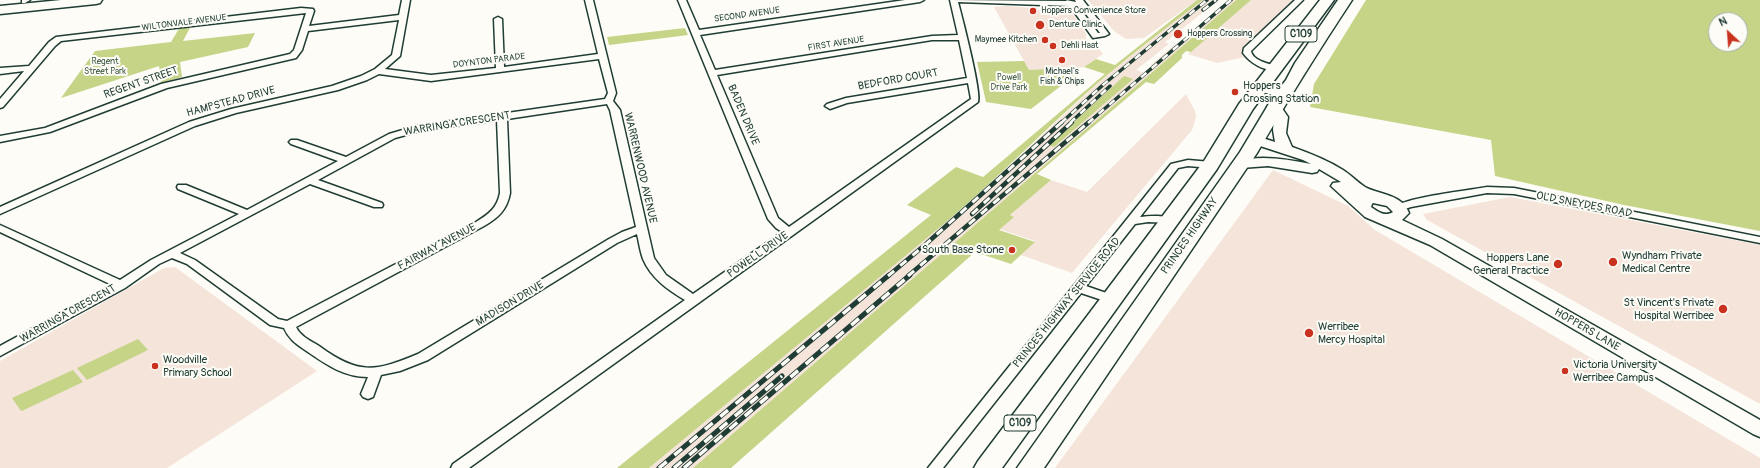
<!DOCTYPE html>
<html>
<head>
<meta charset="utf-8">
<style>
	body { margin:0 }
	#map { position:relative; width:1760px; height:468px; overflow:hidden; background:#fdfcf7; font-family:Pangolin,sans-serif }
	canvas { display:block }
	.north { position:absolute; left:1708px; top:12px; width:40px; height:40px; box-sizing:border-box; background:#fdfcf7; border:1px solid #a4b0a9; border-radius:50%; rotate:334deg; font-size:11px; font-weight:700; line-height:16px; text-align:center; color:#1f3d34 }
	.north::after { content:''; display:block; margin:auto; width:14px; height:18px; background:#c8321e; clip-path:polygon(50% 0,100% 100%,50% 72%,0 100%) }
</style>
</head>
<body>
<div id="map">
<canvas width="1760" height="468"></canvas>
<div class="north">N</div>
</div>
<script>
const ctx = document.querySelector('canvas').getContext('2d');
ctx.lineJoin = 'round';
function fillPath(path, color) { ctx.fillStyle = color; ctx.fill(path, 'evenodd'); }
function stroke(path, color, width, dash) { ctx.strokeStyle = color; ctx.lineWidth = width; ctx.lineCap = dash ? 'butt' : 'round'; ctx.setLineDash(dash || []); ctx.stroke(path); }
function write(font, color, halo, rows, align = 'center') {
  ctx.font = font + ' Pangolin,sans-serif'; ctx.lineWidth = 4; ctx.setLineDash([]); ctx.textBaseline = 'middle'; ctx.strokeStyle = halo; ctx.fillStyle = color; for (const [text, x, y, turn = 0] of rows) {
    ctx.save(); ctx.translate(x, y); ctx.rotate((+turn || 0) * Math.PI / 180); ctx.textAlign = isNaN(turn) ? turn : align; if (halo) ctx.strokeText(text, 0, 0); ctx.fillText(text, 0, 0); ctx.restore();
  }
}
const built = new Path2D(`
	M1088,0H1197L1144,38L1126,39L1114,31Z
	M1203,0H1219L1165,42L1169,44L1136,70L1144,73L1152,66L1151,65L1174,45L1177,46L1230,0H1236L693,468H649L976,197L1100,81L1170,24Z
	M1251,0H1295L1249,42L1243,53L1245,57L1217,63L1188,54Z
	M1005,6L1034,8L1044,12L1071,11L1086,34V39L1091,46H1097L1103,54L1084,67L1072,69L1029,70L994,7Z
	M1186,94L1195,111L1196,117L1192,130L1072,273L1021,255L1035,241L999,229L1013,217L1010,215L1051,180L1087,192Z
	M1273,170L1348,206L1375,230L1760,458V468H1055Z
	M1510,197L1760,245V404L1427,220L1423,214Z
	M175,267L317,371L167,468H0V361L164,268Z`);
const green = new Path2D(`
	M1197,0H1203C1168,26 1133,53 1100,81C1047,127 998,178 945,223L649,468H617L931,215L907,205L956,167L983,177L1105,74L1084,67L1096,59L1115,65Z
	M1236,0H1251L1191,52L1186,51L1182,55V58L1154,84L1146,82L1037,174L1051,180L1010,215L1014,217L999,230L1035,242L1011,264L975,252L731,468H693Z
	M1366,0H1760V231L1624,205L1495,176L1491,140L1310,107L1314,84ZM1716,20H1740V44H1716Z
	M191,26L183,41L255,33L248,47L180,62L182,77L161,83L159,66L61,98L95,51L171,42L180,27Z
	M685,28L688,35L609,45L607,37Z
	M1024,61L1029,70L1067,68L1072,69L1075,75L1031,109L986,102L977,62Z
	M1124,76L1133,79L1054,147L1049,145Z
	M138,339L148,350L87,380L77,368Z
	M73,370L83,382L24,410L21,411L12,398Z`);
const street = new Path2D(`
	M22,0H30L25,3H22Z
	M402,0H410L400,56L385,69L431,75L496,68L494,19L498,17L502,19L504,67L598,54L585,0H593L616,93L613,101L620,110L654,258L666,275L693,294L782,232L776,228L768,219L678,0H686L699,30L905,0H924L920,2L700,35L715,70L932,36L958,35L950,0L1067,1L1066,0L1076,2L1075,0H1083L1109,34L1105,36L1093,38L1070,6L958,2C962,17 982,94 978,102L469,468H451L453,464L685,300C668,290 651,278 643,259C640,251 639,242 637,234L617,243L428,360L400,371L381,375L373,397L368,399L363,397L361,394L368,377C344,377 327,365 308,352C298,345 289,340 284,328L270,325L187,264L172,258L159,264L125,288L0,356V346L112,285L0,232V225L120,280L151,260L239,214L178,189L177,187L178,185H186L247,210L338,161L291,144L289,142L291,140H297L346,157L389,134L416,126L605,99L608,93L599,59L431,81L379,74L367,80L338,90L236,113L195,126L0,214V207L189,122L231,109L332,86L361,76L375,69L392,55L399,20L308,31L302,50L296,58L167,88L50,132L0,142V136L45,128L161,84L290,54L294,50L306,13L61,41L55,46L3,107L0,108V99L24,71L0,74V68L29,66L49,42L56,37L301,8L313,9L314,11L309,26L399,15ZM1078,6H1080L1100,33H1098ZM932,40H959L967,78L846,98L827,104L825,106L830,109L847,103L968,83L971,99L789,227L778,218L717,75ZM607,104L610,110L636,227L622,232L609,239L418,354C375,372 358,375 319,346C311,341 300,336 296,327L484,226C498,218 507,210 510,193L507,119ZM497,120L500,193C497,208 489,214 476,222L287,321L278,319L195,260L180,253L310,184L374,207H382L383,205L382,203L318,180L395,138L417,132Z
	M1295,0H1303L1251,51C1253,61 1269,64 1278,66L1279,68L1278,70C1265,72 1250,63 1243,53L1244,48Z
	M1260,86L1272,88L1283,93L1279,96L1257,91L1256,89Z
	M1188,160L1211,162L1216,165L1211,168L1188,166L1178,168L1140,217C1149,216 1167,214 1173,221L1172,223L1148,222L1135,224L1086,286L1115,296L1117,299L1115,302L1111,303L1081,293L943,468H928L1171,164Z
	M1487,187L1514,188L1760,237V243L1514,194L1487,193L1411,207L1399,211L1394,208C1401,198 1471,190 1487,187Z`);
const secondary = new Path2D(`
	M1274,103L1279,104L1288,117L1286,133L1292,147C1309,153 1327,160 1343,170C1351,175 1357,182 1365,187C1380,195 1402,194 1409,213L1402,220L1442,239L1760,420V437L1753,434L1430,245L1365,217L1331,186L1333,183L1341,182L1319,169L1317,172L1312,173L1268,166L1241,168L1236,167L1234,164L1236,161C1262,155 1286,159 1311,164L1303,160L1251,143L1249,140L1251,137L1256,136L1275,142L1273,130L1274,117L1267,107L1269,104ZM1373,203L1387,206L1393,212C1385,217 1378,212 1371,207L1372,204Z`);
const primary = new Path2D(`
	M61,0H102L100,3L96,4L0,14V6Z`);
const highway = new Path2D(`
	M1320,0H1334L1253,109L1217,169L1002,468H974L978,461L1204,161L1239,104Z
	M1338,0H1352C1319,50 1287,101 1257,153L1044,468H1017L1240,152L1273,97L1286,80L1295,63Z`);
const railFar2 = new Path2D(`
	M1203,10L1216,0
	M1061,123L1104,84L1207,0
	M1070,123L1110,86
	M1088,123L1231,0`);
const railFar1 = new Path2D(`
	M972,214L1072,122
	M888,276L926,244L1062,122
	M908,276L1089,122`);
const rail = new Path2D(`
	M659,468L889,275
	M674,468L782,376
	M684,468L910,275`);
const markers = [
	[1033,11,4,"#c8321e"],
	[1040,25,5,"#c8321e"],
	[1178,34,5,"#c8321e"],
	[1045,40,4,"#c8321e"],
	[1053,46,4,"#c8321e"],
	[1062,60,4,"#c8321e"],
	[1235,92,4,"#c8321e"],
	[1012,250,4,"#c8321e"],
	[1613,262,5,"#c8321e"],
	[1558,264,5,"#c8321e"],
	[1723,309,5,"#c8321e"],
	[1309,333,5,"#c8321e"],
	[155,366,4,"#c8321e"],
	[1565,371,4,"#c8321e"]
];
const farPoinames = [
	["Hoppers Convenience Store",1041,11],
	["Denture Clinic",1049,25],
	["Hoppers Crossing",1187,34],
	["Maymee Kitchen",1037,40,"right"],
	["Dehli Haat",1061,46],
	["Michael's",1062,72,"center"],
	["Fish & Chips",1062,82,"center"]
];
const farStreetnames = [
	["SECOND AVENUE",747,15,-8],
	["WILTONVALE AVENUE",184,23,-7],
	["FIRST AVENUE",836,44,-9],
	["DOYNTON PARADE",489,61,-7]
];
const farParknames = [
	["Regent",105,62],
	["Street Park",105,72],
	["Powell",1009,78],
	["Drive Park",1009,88]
];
const shields = [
	[1301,34,32],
	[1020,423,32]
];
const shieldNames = [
	["C109",1301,34],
	["C109",1020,423]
];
const streetNames = [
	["BEDFORD COURT",898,80,-10],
	["REGENT STREET",141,83,-19],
	["HAMPSTEAD DRIVE",231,102,-15],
	["BADEN DRIVE",743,115,67],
	["WARRINGA CRESCENT",457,124,-9],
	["WARRENWOOD AVENUE",640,168,77],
	["OLD SNEYDES ROAD",1584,205,11],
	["PRINCES HIGHWAY",1190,236,-55],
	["FAIRWAY AVENUE",437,247,-28],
	["POWELL DRIVE",758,255,-35],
	["PRINCES HIGHWAY SERVICE ROAD",1067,303,-51],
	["MADISON DRIVE",510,304,-31],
	["WARRINGA CRESCENT",68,314,-29],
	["HOPPERS LANE",1587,330,30]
];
const poiNames = [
	["Hoppers",1243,86],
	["Crossing Station",1243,99],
	["South Base Stone",1004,250,"right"],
	["Wyndham Private",1622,256],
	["Medical Centre",1622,269],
	["Hoppers Lane",1549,258,"right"],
	["General Practice",1549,271,"right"],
	["St Vincent's Private",1714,303,"right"],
	["Hospital Werribee",1714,316,"right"],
	["Werribee",1318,327],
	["Mercy Hospital",1318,340],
	["Woodville",163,360],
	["Primary School",163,373],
	["Victoria University",1573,365],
	["Werribee Campus",1573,378]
];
fillPath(built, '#f5e4da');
fillPath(green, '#c6d488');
stroke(street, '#1f3d34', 3);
stroke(secondary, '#1f3d34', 3);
stroke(primary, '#1f3d34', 3);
stroke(highway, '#1f3d34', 3);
fillPath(street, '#fdfcf7');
fillPath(secondary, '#fdfcf7');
fillPath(primary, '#fdfcf7');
fillPath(highway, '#fdfcf7');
stroke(railFar2, '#1f3d34', 3.5);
stroke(railFar1, '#1f3d34', 4.5);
stroke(rail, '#1f3d34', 5);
stroke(railFar2, '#fdfcf7', 2.5, [7]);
stroke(railFar1, '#fdfcf7', 3, [8]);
stroke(rail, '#fdfcf7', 3.5, [10]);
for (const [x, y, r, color] of markers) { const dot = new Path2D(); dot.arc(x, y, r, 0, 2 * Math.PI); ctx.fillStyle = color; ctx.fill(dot); stroke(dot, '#fdfcf7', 1.5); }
write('9px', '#1f3d34', '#fdfcf7', farPoinames, 'left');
write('9px', '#1f3d34', '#fdfcf7', farStreetnames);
write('9px', '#405b45', '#fdfcf7', farParknames);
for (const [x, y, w] of shields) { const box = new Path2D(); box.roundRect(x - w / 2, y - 8, w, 16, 3); ctx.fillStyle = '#fdfcf7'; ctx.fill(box); stroke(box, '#1f3d34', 1); }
write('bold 10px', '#1f3d34', null, shieldNames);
write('11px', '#1f3d34', '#fdfcf7', streetNames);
write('11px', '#1f3d34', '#fdfcf7', poiNames, 'left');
</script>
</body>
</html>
